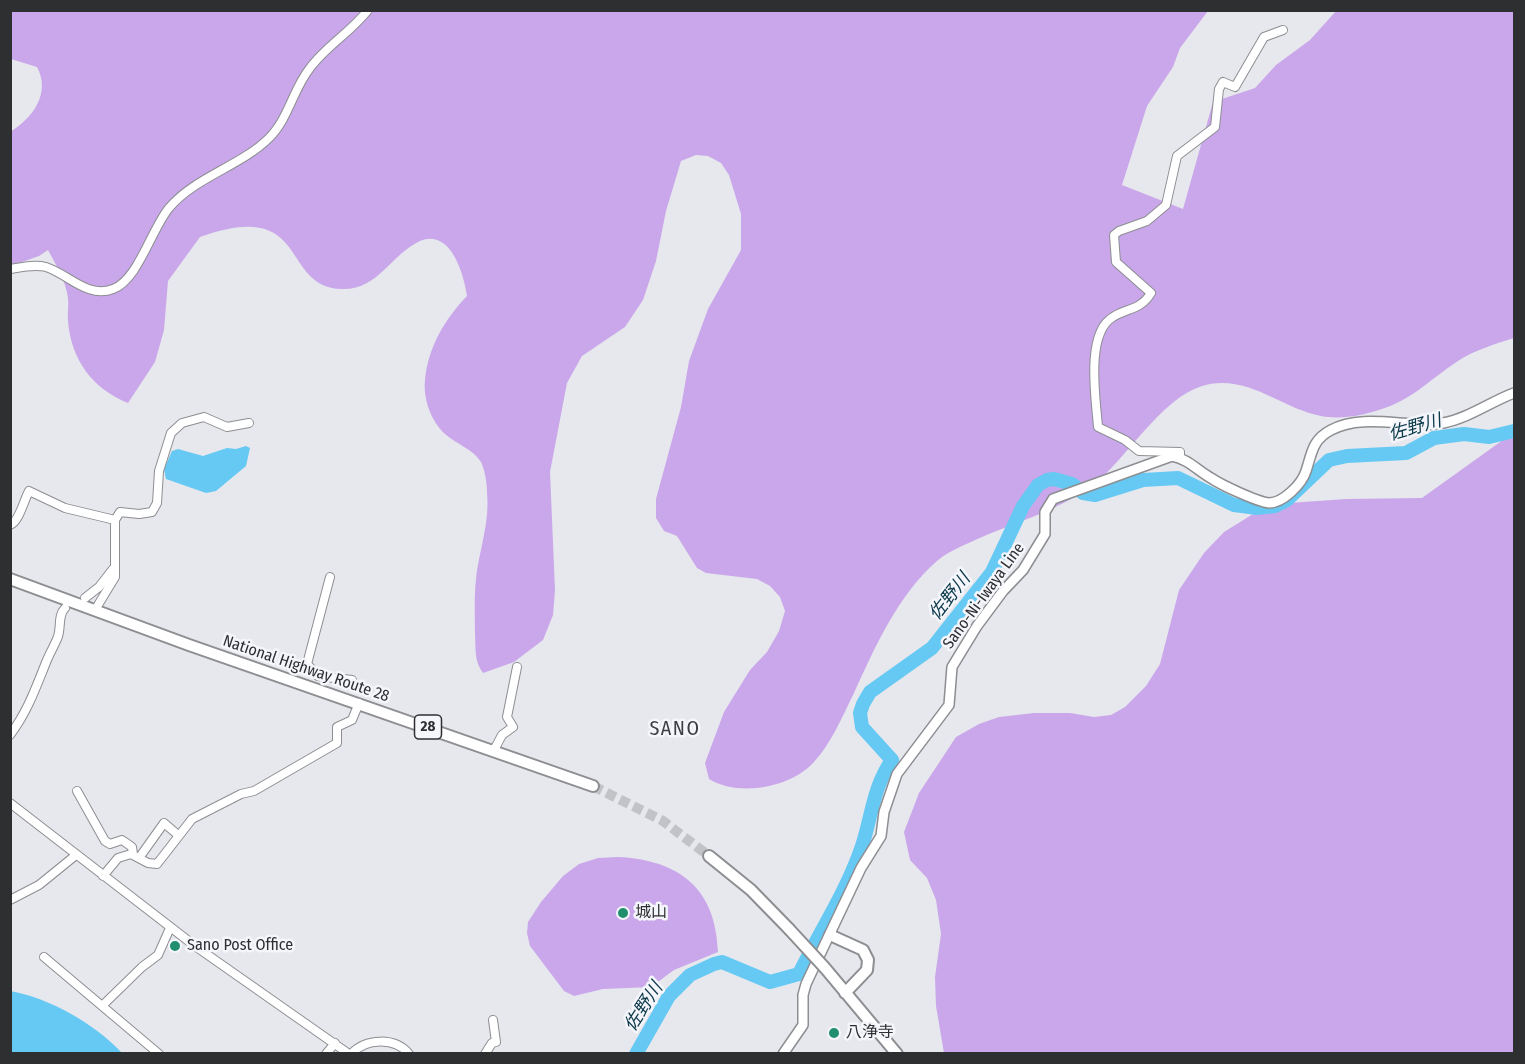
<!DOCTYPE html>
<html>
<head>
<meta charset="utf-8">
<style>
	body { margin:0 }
	#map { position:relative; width:1525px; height:1064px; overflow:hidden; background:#e6e8ed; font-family:"Fira Sans Condensed",sans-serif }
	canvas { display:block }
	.frame { position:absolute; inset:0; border:12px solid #2e2f31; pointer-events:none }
</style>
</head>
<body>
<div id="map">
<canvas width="1525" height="1064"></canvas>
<div class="frame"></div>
</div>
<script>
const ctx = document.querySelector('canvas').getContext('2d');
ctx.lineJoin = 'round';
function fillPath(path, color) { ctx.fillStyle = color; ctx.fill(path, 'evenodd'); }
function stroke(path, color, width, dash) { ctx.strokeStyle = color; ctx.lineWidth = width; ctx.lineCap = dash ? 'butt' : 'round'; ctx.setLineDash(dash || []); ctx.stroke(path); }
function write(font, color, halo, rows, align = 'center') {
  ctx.font = font + ' "Fira Sans Condensed","Noto Sans JP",sans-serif'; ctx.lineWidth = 5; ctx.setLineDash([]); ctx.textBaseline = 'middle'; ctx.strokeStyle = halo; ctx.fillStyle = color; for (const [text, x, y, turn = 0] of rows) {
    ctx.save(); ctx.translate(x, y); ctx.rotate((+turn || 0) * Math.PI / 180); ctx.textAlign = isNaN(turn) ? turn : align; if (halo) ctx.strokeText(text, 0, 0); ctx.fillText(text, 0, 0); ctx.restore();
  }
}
const green = new Path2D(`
	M11,11H1208L1180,48L1173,67L1147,106L1122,185L1183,209L1213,102L1255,88L1276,65L1310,40L1336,11H1514V338C1495,344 1475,350 1458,361C1426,382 1411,402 1372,412C1356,417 1337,419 1321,416C1283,409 1252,377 1210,384C1167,391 1132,451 1100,479C1066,508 1022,520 982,537C967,544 950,550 937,561C898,595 875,647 854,693C842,717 831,744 813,763C790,788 738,797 709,779L705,763L724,712L750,670L767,652L779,631L785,611L780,597L770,586L757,579L706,573L697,568L677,536L664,531L656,518V499L681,407L689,361L708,309L741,250V214L729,175L721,163L708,156L696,155L681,161L666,211L656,261L643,300L625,327L582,356L567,383L550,472L555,590L553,615L543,640L514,662L483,673C474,660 476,650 475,634C475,616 474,597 476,579C479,551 490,522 487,493C487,484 485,470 481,462C473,449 456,444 445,434C431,421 423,399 425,380C428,347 445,319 467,296C464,275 451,228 420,241C391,254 378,291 341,289C279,286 311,197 200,237L168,281L164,330L155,362L128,403C93,389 71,360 68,321C67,314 69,306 68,298C66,281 56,265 48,250L39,256L11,266L10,132C33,118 51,93 37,67L11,59Z
	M1514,432V1053H944L936,1006L935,977L941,934L936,900L927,878L910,860L904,832L919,793L956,737L979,724L999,717L1034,713H1070L1094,717L1111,715L1125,707L1146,686L1160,664L1179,590L1204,553L1224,532L1253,514L1275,504L1346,499L1422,498Z
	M618,857C679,860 716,888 718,952L674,970L651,987L603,989L574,996L564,991L530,946L527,933L528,922L541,902L563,876L579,864L598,858Z`);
const water = new Path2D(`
	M246,446L250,448L246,466L216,491L206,493L166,479L164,469L172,451L178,449L203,456L227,448L236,449Z
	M10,991C50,998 95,1024 122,1053H11Z`);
const river = new Path2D(`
	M636,1054L669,996L690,975L714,964L722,962L770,982L799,974C820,931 847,891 862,846C872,816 873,787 892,760L862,727L860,713L863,704L870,692L932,648L992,572L1023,506L1038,485L1047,480L1054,479L1072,484L1083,493L1095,495L1143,480L1178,478L1234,505L1257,508L1275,506L1287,500L1329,460L1347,456L1406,453L1434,438L1464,434L1489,437L1514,431`);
const highwayTunnel = new Path2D(`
	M593,786L663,821L709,856`);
const minor = new Path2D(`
	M10,269C22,267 35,264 46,267C68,274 88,299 113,289C138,280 151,230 169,208C195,177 241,166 269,138C289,118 293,89 310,68C326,46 351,32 368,10
	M1180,458V452L1139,451L1125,440L1098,427C1096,400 1085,333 1113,317C1127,308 1141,310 1151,293L1116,262L1114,235L1119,231L1147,221L1166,205L1177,156L1215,127L1219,89L1223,82L1235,87L1264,37L1283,30
	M10,525C19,522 24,500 29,491L65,508L115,520
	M330,577L307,664L318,676L352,680
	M85,598L99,587L113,569
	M95,610L115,577V520L120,512L139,514L152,512L157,503L159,471L171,433L182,423L204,417L227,427L249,423
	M10,735C28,711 36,687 47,660C50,653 54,646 57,639C62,629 57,616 65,608
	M494,750L502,735L513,727L507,717L517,667
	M77,791L105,841L110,844L122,840L132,847L133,854
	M10,803L195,946L349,1054
	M139,858L164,823L178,835
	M103,876L118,858L131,854L148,863L157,864L192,819L241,794L254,791L337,743V727L352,720L359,703
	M10,900L39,885L76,855
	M44,957L159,1054
	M102,1006L142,967L158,955L170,928
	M326,1054L335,1043
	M351,1054C366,1038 395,1037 409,1054
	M485,1054L492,1043L496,1042L493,1020`);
const major = new Path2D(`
	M783,1054L803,1025V995L806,984L861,868L881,836L884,812L897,774L949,705L952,667L977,626L1003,591L1023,570L1045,534V512L1053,499L1172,456C1188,459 1197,470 1211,478C1221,485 1258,502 1269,503C1283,503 1302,484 1306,471C1312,453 1312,440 1331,430C1364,412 1409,429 1443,423C1469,418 1490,402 1514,393`);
const highway = new Path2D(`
	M10,579L189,645L593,786
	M709,856L751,890L789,929
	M830,935L863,950L868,960L867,970L845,993
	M825,968L897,1054`);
const highwayBridge = new Path2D(`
	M789,929L825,968`);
const markers = [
	[623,913,6,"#218e6d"],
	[175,946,6,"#218e6d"],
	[834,1033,6,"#218e6d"]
];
const shields = [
	[428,727,27]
];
const shieldNames = [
	["28",428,727]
];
const streetNames = [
	["Sano-Ni-Iwaya Line",984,596,-54],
	["National Highway Route 28",306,669,19]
];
const poiNames = [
	["城山",635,913],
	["Sano Post Office",187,946],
	["八浄寺",846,1033]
];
const waterNames = [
	["佐野川",1415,428,-16],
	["佐野川",950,597,-52],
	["佐野川",644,1007,-57]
];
const quarterNames = [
	["SANO",675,729]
];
fillPath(green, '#caa7ea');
fillPath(water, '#66c9f3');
stroke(river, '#66c9f3', 14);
stroke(highwayTunnel, '#c1c3c7', 10, [10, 5]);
stroke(minor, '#8c8e92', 10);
stroke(major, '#8c8e92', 12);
stroke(highway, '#8c8e92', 14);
stroke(minor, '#fff', 8);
stroke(major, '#fff', 9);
stroke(highway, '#fff', 10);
stroke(highwayBridge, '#8c8e92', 14, []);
stroke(highwayBridge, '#fff', 10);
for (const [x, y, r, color] of markers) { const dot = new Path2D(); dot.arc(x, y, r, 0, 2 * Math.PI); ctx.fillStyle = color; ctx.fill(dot); stroke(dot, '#f4f6fb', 2); }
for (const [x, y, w] of shields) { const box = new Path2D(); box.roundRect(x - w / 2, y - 12, w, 24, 4.5); ctx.fillStyle = '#f4f6fb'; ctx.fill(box); stroke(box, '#2e2f31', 1.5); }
write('bold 15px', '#2e2f31', null, shieldNames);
write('16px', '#2e2f31', '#f4f6fb', streetNames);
write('16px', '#2e2f31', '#f4f6fb', poiNames, 'left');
write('italic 18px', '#0b3849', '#f4f6fb', waterNames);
ctx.letterSpacing = '1.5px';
write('20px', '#3c3e41', '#f4f6fb', quarterNames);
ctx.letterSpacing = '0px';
</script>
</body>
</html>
